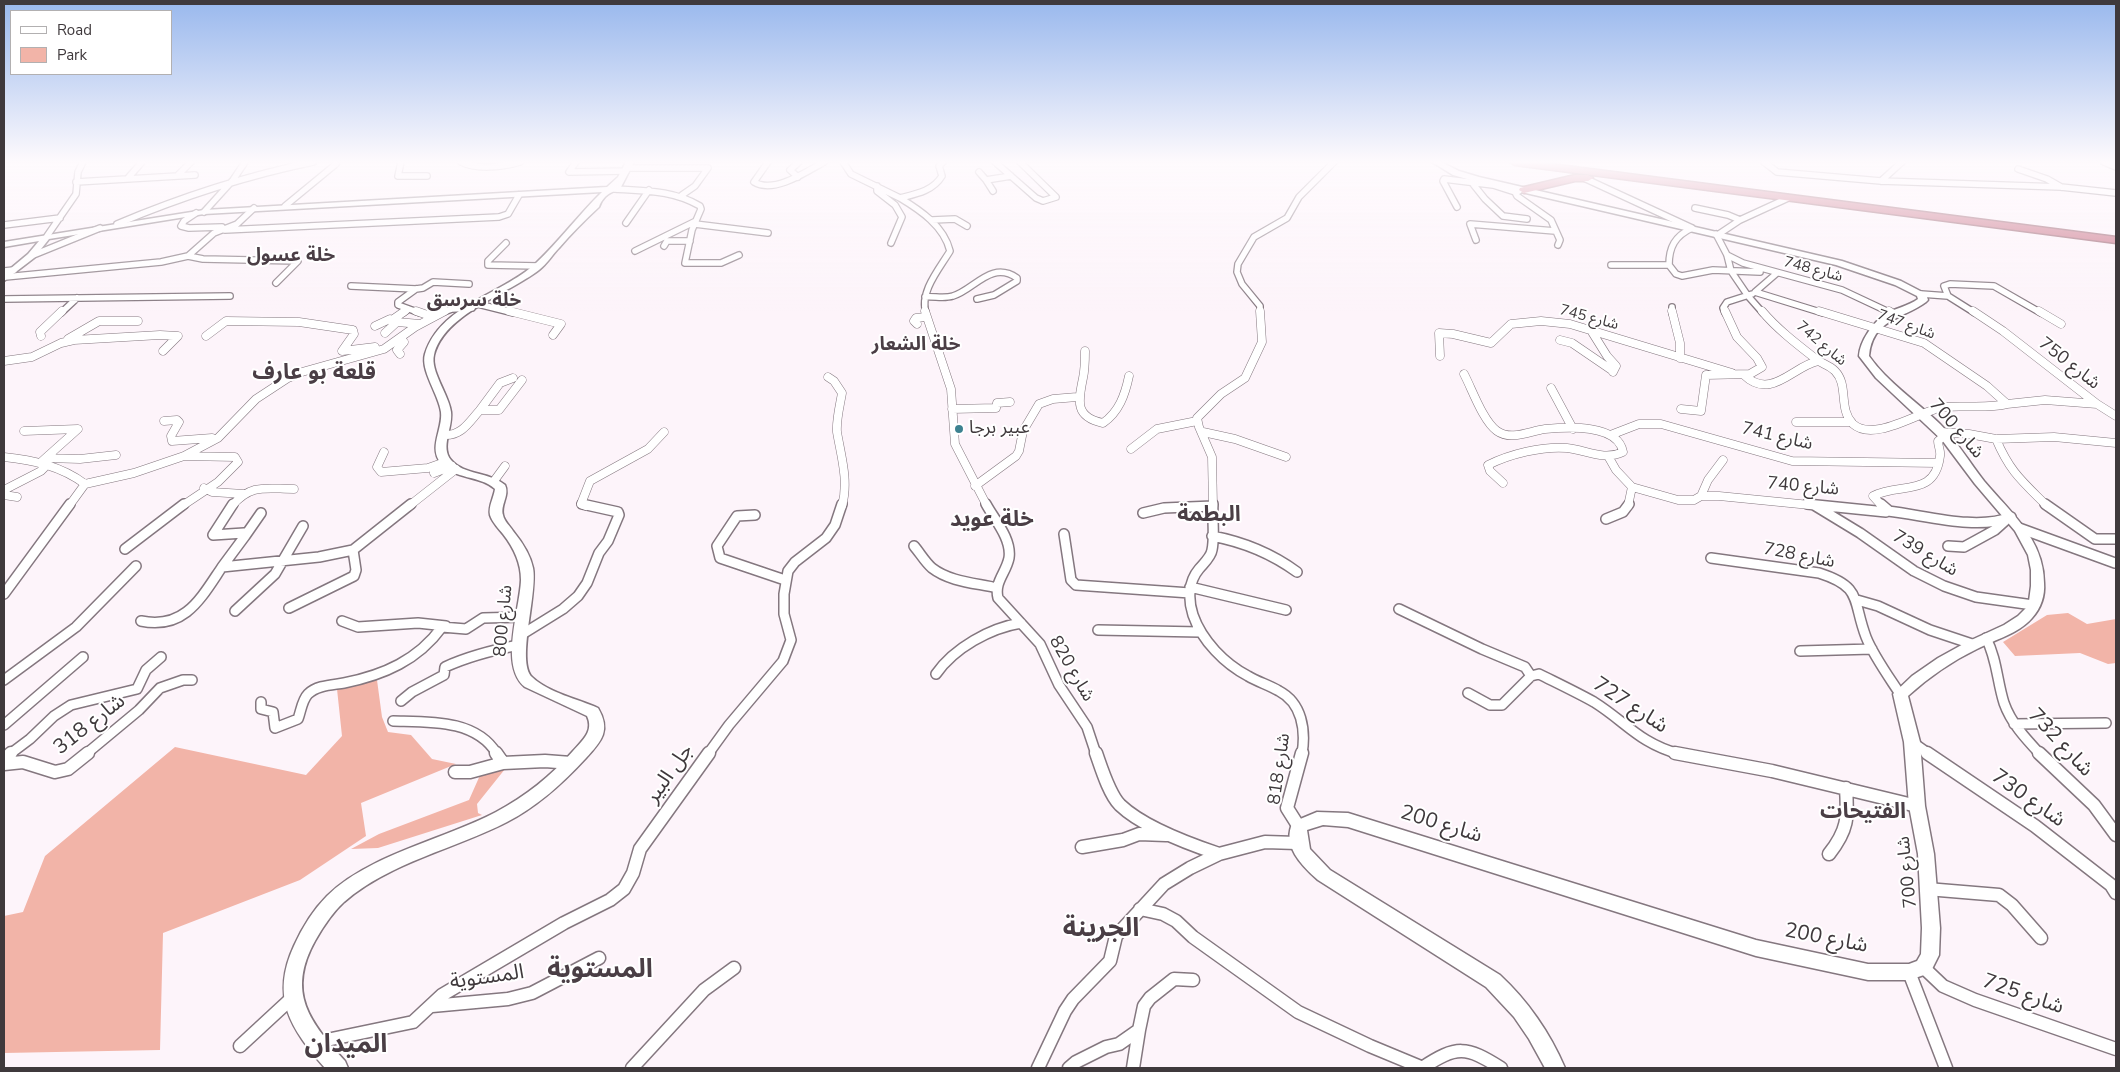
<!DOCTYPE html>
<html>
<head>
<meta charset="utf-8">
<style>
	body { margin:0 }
	#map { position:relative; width:2120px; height:1072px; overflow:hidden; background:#fdf4fa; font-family:"Nunito Sans",sans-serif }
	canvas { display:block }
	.frame { position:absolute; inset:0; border:5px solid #3f393c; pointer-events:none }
	.legend { position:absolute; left:10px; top:10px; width:162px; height:65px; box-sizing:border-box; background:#fff; border:1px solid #b2b0b1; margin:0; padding:6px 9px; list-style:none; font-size:15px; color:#3f393c }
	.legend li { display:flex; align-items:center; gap:10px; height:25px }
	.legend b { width:25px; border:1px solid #b2b0b1 }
</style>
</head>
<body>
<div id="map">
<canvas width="2120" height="1072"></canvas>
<div class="frame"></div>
<ul class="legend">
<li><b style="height:6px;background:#fff"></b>Road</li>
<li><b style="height:14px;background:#f2b4a8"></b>Park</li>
</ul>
</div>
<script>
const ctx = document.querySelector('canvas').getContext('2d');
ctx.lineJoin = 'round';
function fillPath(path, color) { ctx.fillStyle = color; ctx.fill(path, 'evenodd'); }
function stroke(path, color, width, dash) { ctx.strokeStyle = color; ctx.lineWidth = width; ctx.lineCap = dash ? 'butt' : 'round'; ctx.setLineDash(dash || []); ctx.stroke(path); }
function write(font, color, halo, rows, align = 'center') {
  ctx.font = font + ' "Nunito Sans","Noto Sans Arabic",sans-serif'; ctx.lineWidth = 4; ctx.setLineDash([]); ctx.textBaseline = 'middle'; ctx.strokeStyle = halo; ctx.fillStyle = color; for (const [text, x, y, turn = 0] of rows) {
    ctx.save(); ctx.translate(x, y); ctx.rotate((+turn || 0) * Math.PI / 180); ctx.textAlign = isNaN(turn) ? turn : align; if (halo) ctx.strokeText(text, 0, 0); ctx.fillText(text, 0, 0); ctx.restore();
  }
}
const green = new Path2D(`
	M2068,613L2087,624L2116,619V663L2108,664L2080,653L2015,656L2003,642L2047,615Z
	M377,680L382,717L388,732L411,735L432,759L456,764L361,803L366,836L300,880L163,933L160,1050L4,1053V916L23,912L45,856L175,747L306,775L342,736L337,689Z
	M505,769L477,804L478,813L482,815L378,848L351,849L379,834L469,800L481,773Z`);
const streetFar3 = new Path2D(`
	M401,162L398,176H427
	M461,162C477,170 503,167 520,162
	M576,162L569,172L626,171
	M768,162L754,182C774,194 806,172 824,162
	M843,162L851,174L900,198
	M995,162L1036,198L1043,201L1056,197L1020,162
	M1764,162L1777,172L1881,181L2061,187L2116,193
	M2104,162L2116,167
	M628,168H708L695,186L682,195
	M2018,169L2047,179L2061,187
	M979,172L986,180
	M177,176L191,162
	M798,177L790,170L799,162
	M128,178L142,162
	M1584,178L1692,228
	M1881,181L1902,162
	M76,182L195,175
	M1473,184L1485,199L1503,216L1527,219
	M877,186V191L895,205L902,217L891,243
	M615,189C645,191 673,190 700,206L701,209L692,230L685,263H721L739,255
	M993,191L986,180L1011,176
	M1519,191L1515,192L1517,196L1551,220L1560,240L1558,245
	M285,206L336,164
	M1457,207L1443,181L1444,179L1493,185L1515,192
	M1695,208L1728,215L1740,220
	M204,212L233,180L245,162
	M196,213L184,221L181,226L189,228L222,227
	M932,220L955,219L967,226
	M626,223L649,190
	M117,224C181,197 245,176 313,162
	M695,224L768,233
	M4,225L60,218
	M225,230L499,217L508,214L519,195
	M1716,234L1727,255L1731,271L1748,296L1763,313
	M1719,234L1740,220L1788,198
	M47,236L76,194L78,172L83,162
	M1476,240L1470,224L1555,231
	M506,243L488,261V265L538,266
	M664,246L667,241H690
	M635,251L696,221
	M1727,255L1743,263L1842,290L1891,313
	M31,256L100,228
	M188,256L214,233L237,224L254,208
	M1611,265H1669C1669,247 1675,236 1692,228
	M1669,265L1676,274L1682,276L1713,270L1760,272
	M4,271L14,270
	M1777,273L1755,292L1823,313
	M5,277L161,262L188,256L203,259L298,261L276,283
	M351,286L416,289L423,288L433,282L469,284
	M1921,294L1948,296L1975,313
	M1948,296L1944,286L1950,284L1994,286L2041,313
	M925,297C934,296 944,299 953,296C974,290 991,260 1017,278V281L994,295L977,299
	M4,299L230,296
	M478,304L514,313
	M409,309L398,305V302L416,289
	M61,313L77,298
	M403,313L409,309L420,313
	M441,313L452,309L472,308
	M926,313C919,292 940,268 950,251C944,226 920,210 900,198C916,194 933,191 942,176L939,166L943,162
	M1260,313V306L1242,284L1237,272L1238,264L1254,237L1287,218L1299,197L1334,162
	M1672,313V307
	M1725,313L1723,308L1727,302L1752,294`);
const streetFar2 = new Path2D(`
	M416,311L433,317
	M509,311L561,324L553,335
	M925,311L951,389L955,444L987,506
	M1672,311L1680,343V358
	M1762,311C1777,329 1798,345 1816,359C1822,364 1829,365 1835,371C1849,385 1838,409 1853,424C1874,443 1920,411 1943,407C1964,405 1986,409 2007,404L1987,386L1924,343L1819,311
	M1889,311L1892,313
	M1973,311L2003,331L2097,404L2045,400L2007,404
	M2039,311L2061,324
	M392,320L405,311
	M917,324L914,321L916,318L926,317
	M375,326L390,319L396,322
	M1592,332L1607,356L1616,366L1613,372
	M385,333L397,322L420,324
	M41,336L40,332L62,311
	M206,336L226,321L299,322L353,330L354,334L342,351L375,347
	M68,339L99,321H138
	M399,339L404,342L397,350L400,354
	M1560,340L1572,343L1613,371
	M1085,351C1085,360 1085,369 1083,378C1078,402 1075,417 1103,423C1119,412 1125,395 1129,376
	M1440,356L1439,333L1453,334L1491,343L1511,324L1541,321L1570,324L1732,373
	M4,361L32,357L61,343L74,340L160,335L178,336L163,351
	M1464,374C1472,389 1483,421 1497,431C1511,441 1530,431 1545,429C1568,427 1618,424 1623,452C1604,461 1586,450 1567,448C1542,446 1510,454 1488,465L1490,471L1503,483
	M1744,375C1771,401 1793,366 1818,361
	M828,377L834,381L842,393C840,405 836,420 837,432C841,456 849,481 842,506
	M1551,388L1573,429
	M2097,404L2116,416
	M952,409L996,408L997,403L1010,402
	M1681,409L1701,411L1706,375L1750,374L1762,367L1757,358L1737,337L1725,311
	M480,410L500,383L513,378
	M164,421L177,420L179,422L171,436L172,441L212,438
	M1796,422H1851
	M1203,432L1235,439L1286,457
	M1940,432L1969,434L1996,439L2054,437L2116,443
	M1613,434L1639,424H1661L1792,461L1938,463
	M444,435C462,436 469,422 480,410H499L522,380
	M1996,439C2010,472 2022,481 2047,506
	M1131,449L1157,429L1197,421
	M384,452L377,467L381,472L428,468L445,462
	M1608,456L1616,470L1632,487
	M4,457C33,460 61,466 85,484
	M46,458L80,459L116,455
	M434,473L452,466
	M494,481L505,466
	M975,486L1016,456L1019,451L1023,431L1039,404L1053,399L1077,397
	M204,488L212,492L244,494
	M4,490L41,471L44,468L40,463L78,429L24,431
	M4,495L17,497
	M1701,496L1708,480L1723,460
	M69,506L85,484L134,473L184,456L218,438L256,399L288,378L302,372L384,349L415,327L445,311
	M182,506L218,482L238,462L235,457L184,456
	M232,506C251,483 267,489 294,489
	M409,506L456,469
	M586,506L581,504L590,481L648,449L664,432
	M1213,506L1212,457L1199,427L1197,418L1221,394L1245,378L1262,342L1260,311
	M1628,506L1632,487L1678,500H1694L1701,496H1719L1820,506
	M1882,506L1873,496C1900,482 1935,498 1940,456C1941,451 1938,446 1938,441L1943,437`);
const streetFar1 = new Path2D(`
	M233,504L213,535L244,533L245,536L222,567L319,557L353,550L411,504
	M986,504C994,519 1012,539 1009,558C1006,573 994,582 998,598L1040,644L1059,685L1087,727L1096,754
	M1213,504C1212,519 1215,536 1212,550C1211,557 1204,563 1199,569C1188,582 1188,600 1193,615C1202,641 1225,664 1248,676C1258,682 1269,685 1279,691C1302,703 1306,730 1302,754
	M1807,504L1886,512L1888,510L1881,504
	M2045,504L2095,539H2116
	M1814,505L1860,533L1914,571L1944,586L1976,597L2033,605
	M1888,511C1925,515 1976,531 2011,517
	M1143,513L1164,508L1213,506
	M755,515L737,516L717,546L720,558L785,580
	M1606,519L1623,512L1629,504
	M2019,528L2115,563
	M1064,534L1071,580L1076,585L1190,593
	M245,536L261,513
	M1212,536C1244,542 1271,553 1297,572
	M914,546C920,553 925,562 932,568C950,582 976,583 997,588
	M1948,546L1964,547L1995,530L2005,521
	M125,549L184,504
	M1711,558L1819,573C1863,587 1852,600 1866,637C1873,655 1889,677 1900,694
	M1190,587L1286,610
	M4,594L70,504
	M1857,600L1878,606L1930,630L1972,644
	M289,608L354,576L356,570L353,550
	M1399,609L1482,649L1525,667L1531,676L1539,674C1557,683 1576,692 1594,702C1626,722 1639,743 1679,754
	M235,611L275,574L303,526
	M141,621C185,630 201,598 222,567
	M342,621L358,627L418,623L446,626
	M1098,630L1200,632
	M521,635L563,609L578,596L587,583L599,553L608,541L619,515L618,512L582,504
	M1986,638C1997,659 1997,681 2004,703C2011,723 2026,739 2040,754
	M1800,651L1872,649
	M936,674C954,648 990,628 1021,623
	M4,680L76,627L136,566
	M1468,693L1490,705H1502L1531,676
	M401,701L412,692L444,675L445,667C469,656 493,650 519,645
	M261,702V709L273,712L275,728L298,719C301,711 302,700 308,694C317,685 333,685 344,683C384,675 418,660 442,627L466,629L483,618L524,617
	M393,721C429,722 476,719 497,754
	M2014,724L2106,723
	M4,725L83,657
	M1912,742L1929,754
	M10,754L30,739L54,716L71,705L137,689L146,670L161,657
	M86,754L139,710L160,688L183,680H192
	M708,754L729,725L783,661L791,640L784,614V594L788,571L795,562L826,538L835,525L842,504`);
const street = new Path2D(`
	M496,753L503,763L545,761L571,763
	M1096,753C1101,767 1109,794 1120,805C1143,827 1189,844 1219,854
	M1675,753L1772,771L1917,806
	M1927,753L2035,826L2111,885L2116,893
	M2039,753L2094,805L2116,835
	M4,760L11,753
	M4,764L23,762L55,772L68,769L88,753
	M455,772H470L503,763
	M1299,827L1287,808L1302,753
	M1082,847L1123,840L1139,834L1166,835
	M1829,854C1848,830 1848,818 1846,788
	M1927,889L1999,895L2012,905L2041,938
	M1140,909L1163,914L1176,921L1193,937L1298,1012L1370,1046L1423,1068
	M1923,967L1943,986L1975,1000L2116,1049
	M1909,972L1946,1068
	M432,1006L508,999L532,993L599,958
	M317,1042L413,1022L442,995L564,923L610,900L624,889L633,873L640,849L709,753
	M240,1046L293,997
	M632,1068L704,990L734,968
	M1038,1068L1065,1011L1073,999L1110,961L1116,936L1164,884L1190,868L1219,854L1265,842L1297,843
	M1069,1068L1076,1062L1106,1047L1119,1044L1139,1030L1144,1006L1150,998L1174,979L1193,980
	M1133,1068L1139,1030
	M1422,1068C1457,1045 1466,1046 1501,1068`);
const secondary = new Path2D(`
	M626,162H634L621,187H616V191C608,192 601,200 599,207C585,220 572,233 559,248C552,255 547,264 539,270C508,294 444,314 434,355C430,371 449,395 451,412C453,428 440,447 451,460C463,475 490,472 505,485C510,495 500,505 503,515C504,521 510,526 513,531C522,542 530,554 533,568C538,592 516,662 532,677C549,693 578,699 598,708C611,730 602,741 586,758C563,783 538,806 507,822C455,849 390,862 344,902C332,913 323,927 315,941C286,993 310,1022 345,1061L348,1068H325C291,1029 270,998 294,946C302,928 313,910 327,896C368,855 445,839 496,812C526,796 551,776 573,751C583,740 594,731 587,716L525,687C499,666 520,609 521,580C521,563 514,548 503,534C499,529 492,522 490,515C488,507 494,497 495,489C480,475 454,480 441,463C428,448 443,429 441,412C439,395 420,370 425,354C440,305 501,295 535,264C559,242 579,214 602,192L204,214L49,239L34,258L4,281V274L28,254L39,241L4,247V242L204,210L607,187L618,177Z
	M1432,162H1441L1459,171L1479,177L1842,261L1901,281L1926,294L1928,300L1926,302C1903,319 1872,319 1869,356C1888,383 1916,401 1940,424C1957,441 1969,462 1984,481C2010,512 2044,539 2044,583C2045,595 2041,608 2032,618C2018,634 1996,639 1977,649C1952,661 1929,677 1908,696L1920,742L1925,806L1934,854L1940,928L1939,955L1930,973L1909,980H1868L1756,956L1348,827L1323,825L1307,830L1310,849L1330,870L1500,975C1528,1001 1550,1033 1565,1068H1545L1529,1039L1514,1017L1486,987L1318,880C1302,866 1281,845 1293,822L1317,812L1348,813L1756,940L1868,964H1909L1917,961L1921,954L1922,928L1918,854L1909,806L1904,742L1893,694L1912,676L1938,658L1967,642L2004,625L2018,616L2026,608L2029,601L2031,586V570L2028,555L2015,531L1975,484L1942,440L1876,378L1859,356C1860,341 1873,322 1886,314C1896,308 1908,306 1918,299L1917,296L1895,285L1836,265L1474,181L1453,175Z`);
const highway = new Path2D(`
	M1510,162H1536L2116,237V243L1515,165Z
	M1575,175H1588L1593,178L1588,181H1575L1524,193L1519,190L1520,188Z`);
const markers = [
	[959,429,5,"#3d8290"]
];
const farStreetnames = [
	["شارع 748",1813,270,15],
	["شارع 745",1589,318,15],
	["شارع 747",1906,325,20],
	["شارع 742",1821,344,40]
];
const streetNames = [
	["شارع 750",2069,364,38],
	["شارع 700",1956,429,49],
	["شارع 741",1777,437,13],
	["شارع 740",1803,487,5],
	["شارع 739",1925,554,31],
	["شارع 728",1799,556,11],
	["شارع 800",504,621,-85],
	["شارع 820",1071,669,60],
	["شارع 818",1280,769,-82],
	["شارع 700",1908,872,-96]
];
const poiNames = [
	["عبير برجا",969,429]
];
const farDistrictnames = [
	["خلة عسول",291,256],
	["خلة سرسق",474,301],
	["خلة الشعار",916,345]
];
const nearStreetnames = [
	["شارع 727",1630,706,33],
	["شارع 318",90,725,-38],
	["شارع 732",2060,743,47],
	["جل البير",670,774,-55],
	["شارع 730",2028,799,35],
	["شارع 200",1441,825,17],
	["شارع 200",1826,939,11],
	["المستوية",487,978,-8],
	["شارع 725",2023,995,19]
];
const districtNames = [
	["قلعة بو عارف",314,374],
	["البطمة",1209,516],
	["خلة عويد",992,521]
];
const nearNeighbourhoodnames = [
	["الفتيحات",1863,813]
];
const nearDistrictnames = [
	["الجرينة",1101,930],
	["المستوية",600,971],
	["الميدان",346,1046]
];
fillPath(green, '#f2b4a8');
stroke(streetFar3, '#84777f', 8);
stroke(streetFar2, '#84777f', 9);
stroke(streetFar1, '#84777f', 12);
stroke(street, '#84777f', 15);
stroke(secondary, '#84777f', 3);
stroke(highway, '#985d6b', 3);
stroke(streetFar3, '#fff', 5.5);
stroke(streetFar2, '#fff', 8);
stroke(streetFar1, '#fff', 9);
stroke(street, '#fff', 12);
fillPath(secondary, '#fff');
fillPath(highway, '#c87085');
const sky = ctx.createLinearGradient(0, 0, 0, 312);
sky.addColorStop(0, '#99b8ed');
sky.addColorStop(0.52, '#fefafd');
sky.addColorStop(1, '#fefafd00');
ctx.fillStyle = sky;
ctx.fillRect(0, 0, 2120, 312);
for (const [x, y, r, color] of markers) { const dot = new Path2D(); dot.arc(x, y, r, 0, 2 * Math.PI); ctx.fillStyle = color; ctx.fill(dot); stroke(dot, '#fff', 2); }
write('15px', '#3f393c', '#fff', farStreetnames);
write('18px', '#3f393c', '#fff', streetNames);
write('18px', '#3f393c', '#fff', poiNames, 'left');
write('bold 19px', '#4a3e45', '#fff', farDistrictnames);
write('21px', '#3f393c', '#fff', nearStreetnames);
write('bold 22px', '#4a3e45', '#fff', districtNames);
write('bold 22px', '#4a3e45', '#fff', nearNeighbourhoodnames);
write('bold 26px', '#4a3e45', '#fff', nearDistrictnames);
</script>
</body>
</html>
